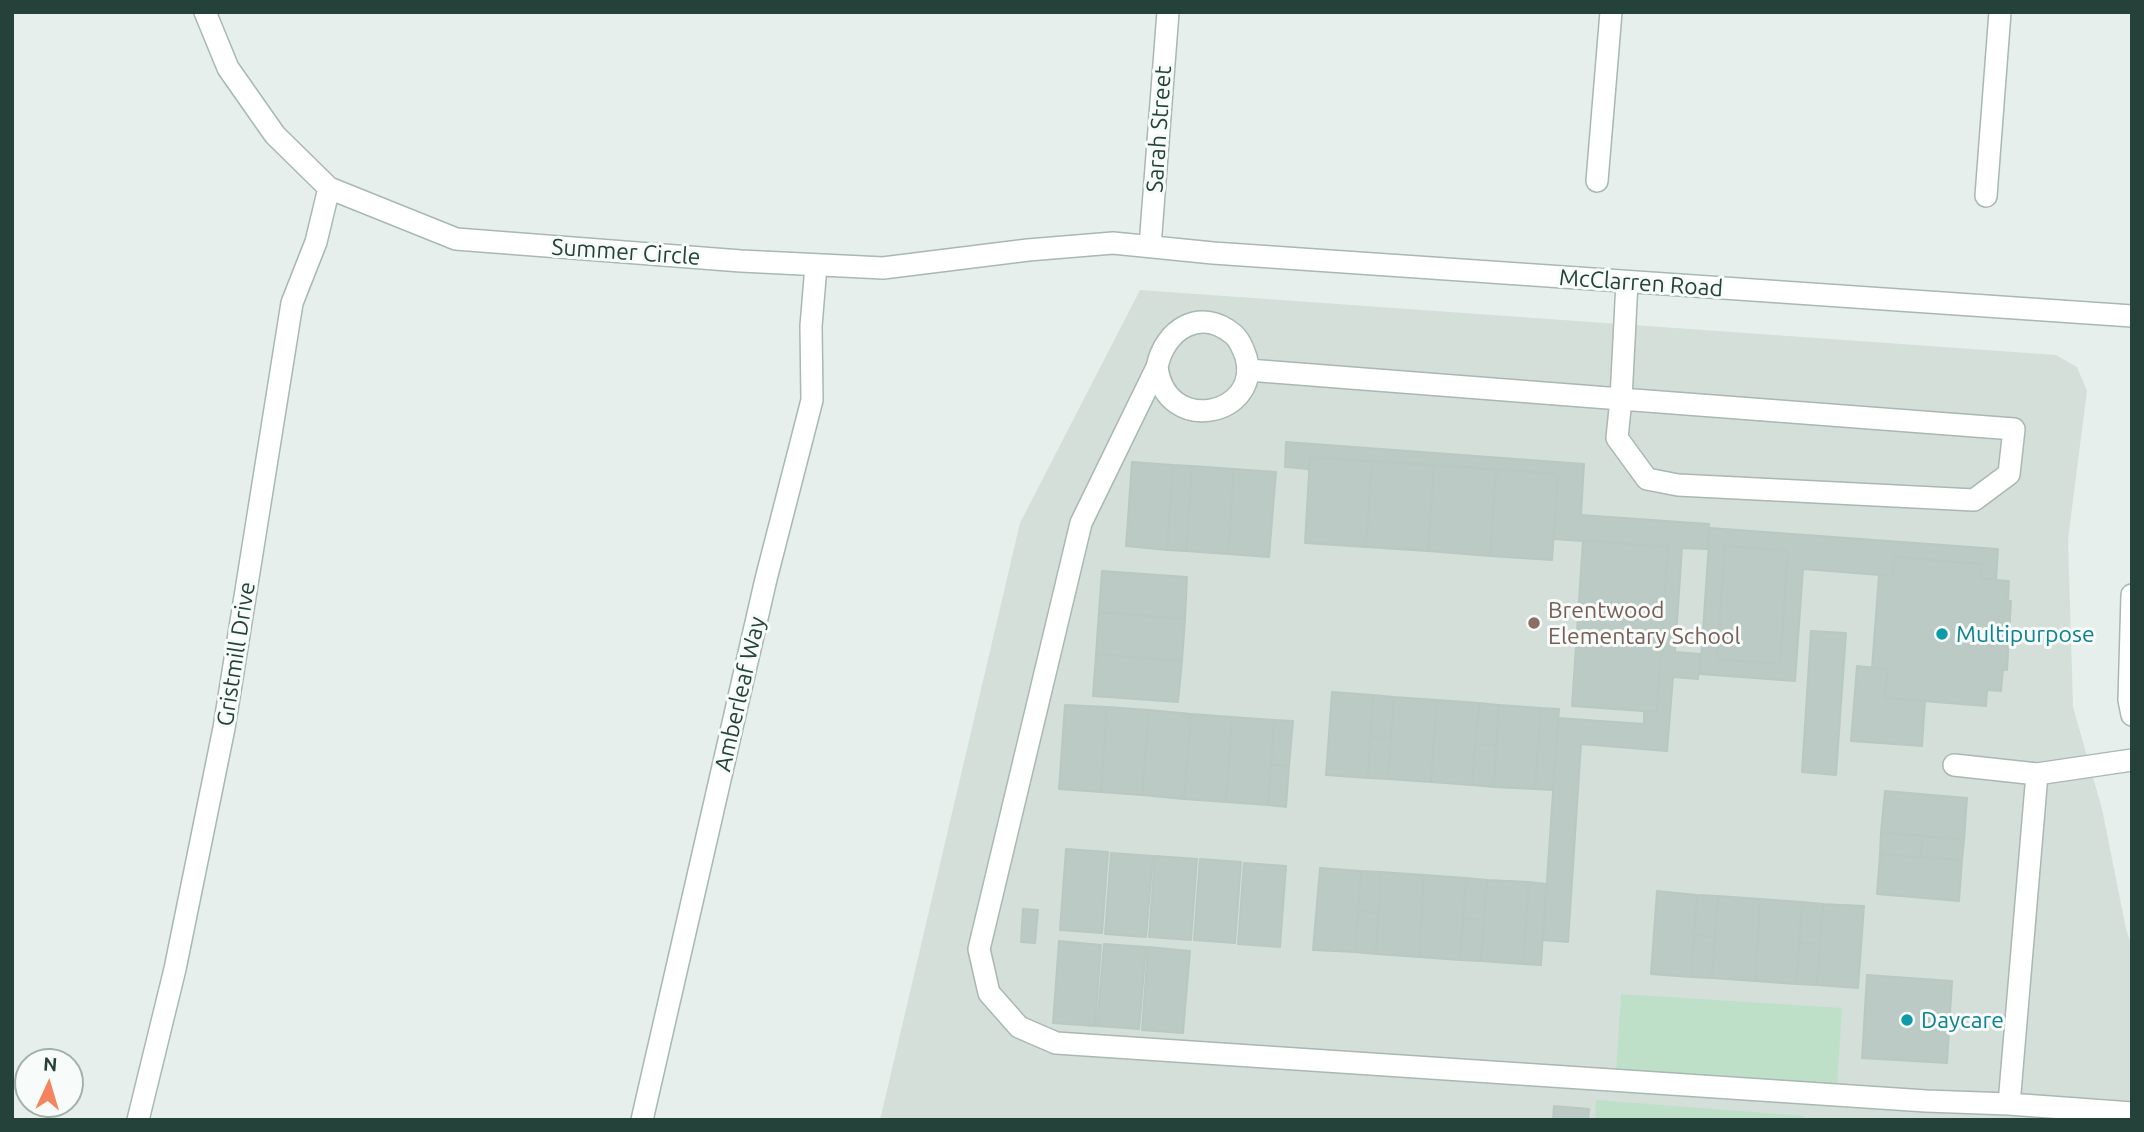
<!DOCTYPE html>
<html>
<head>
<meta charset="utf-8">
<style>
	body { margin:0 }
	#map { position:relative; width:2144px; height:1132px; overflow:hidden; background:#e6efeb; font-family:Ubuntu,sans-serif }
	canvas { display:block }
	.frame { position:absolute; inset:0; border:14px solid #24423a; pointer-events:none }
	.north { position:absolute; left:14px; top:1048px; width:70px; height:70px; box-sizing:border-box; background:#f7fbf9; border:2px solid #a3b1ad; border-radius:50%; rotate:4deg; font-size:19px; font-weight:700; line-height:28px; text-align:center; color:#24423a }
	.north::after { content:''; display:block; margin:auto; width:24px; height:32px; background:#f4845f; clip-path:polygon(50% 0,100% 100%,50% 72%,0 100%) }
</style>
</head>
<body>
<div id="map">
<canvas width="2144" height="1132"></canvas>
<div class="frame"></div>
<div class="north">N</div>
</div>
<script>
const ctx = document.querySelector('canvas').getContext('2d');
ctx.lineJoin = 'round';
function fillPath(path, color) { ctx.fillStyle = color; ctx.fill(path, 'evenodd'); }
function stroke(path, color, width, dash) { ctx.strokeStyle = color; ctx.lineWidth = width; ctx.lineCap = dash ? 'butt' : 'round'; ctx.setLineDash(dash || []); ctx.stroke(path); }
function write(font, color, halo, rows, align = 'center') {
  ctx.font = font + ' Ubuntu,sans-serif'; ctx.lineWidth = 6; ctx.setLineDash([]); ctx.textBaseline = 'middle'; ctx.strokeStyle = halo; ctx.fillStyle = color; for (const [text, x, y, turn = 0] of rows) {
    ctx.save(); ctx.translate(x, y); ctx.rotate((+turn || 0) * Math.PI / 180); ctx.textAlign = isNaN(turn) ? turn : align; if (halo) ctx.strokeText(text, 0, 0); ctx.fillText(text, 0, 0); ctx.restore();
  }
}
const built = new Path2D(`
	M1140,290L2056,355L2077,367L2087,391L2068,539L2073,707L2102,809L2126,929L2132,947V1120H880L1020,523Z`);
const green = new Path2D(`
	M1621,994L1842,1008L1837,1087L1616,1072Z
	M1596,1100L1804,1116V1120H1595Z`);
const building = new Path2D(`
	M1286,442L1584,464L1581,515L1709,524L1707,549L1682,548L1675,652L1700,654L1698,679L1673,677L1667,751L1581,744L1568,942L1543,940L1558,718L1644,724V711L1657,712L1668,547L1554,539L1558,474L1310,457L1309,469L1285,467Z
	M1310,457L1372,461L1366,547L1305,543Z
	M1372,461L1434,465L1428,551L1366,547Z
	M1132,462L1173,465L1167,550L1126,546Z
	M1173,465L1192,466L1186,551L1167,550Z
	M1434,465L1496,469L1490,556L1428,551Z
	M1192,466L1234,469L1228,554L1186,551Z
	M1234,469L1276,472L1269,557L1228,554Z
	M1496,469L1558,474L1552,560L1490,556Z
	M1710,528L1998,549L1996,580L1981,579L1982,564L1895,557L1893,576L1803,569L1795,681L1700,674ZM1725,546L1788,551L1780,664L1717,659Z
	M1583,540L1668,547L1657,712L1572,706Z
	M1725,546L1788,551L1780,664L1717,659Z
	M1895,557L1982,564L1981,579L2009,581L2008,601H2011L2007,670L2003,669L2001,691L1987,690L1986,706L1885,698L1887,669L1872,668L1879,575L1893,576Z
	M1102,571L1187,577L1185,619L1099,612Z
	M1099,612L1185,619L1182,661L1096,654Z
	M1811,631L1846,633L1836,775L1802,772Z
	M1096,654L1182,661L1178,702L1093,696Z
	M1857,666L1887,669L1885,698L1925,701L1922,746L1851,741Z
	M1332,692L1373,695L1368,778L1326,775Z
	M1373,695L1394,697L1391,738L1370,737Z
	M1394,697L1437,700L1431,782L1388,779Z
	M1437,700L1479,703L1472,785L1431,782Z
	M1479,703L1499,705L1496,745L1475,744Z
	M1065,705L1107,707L1101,792L1059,789Z
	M1499,705L1541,708L1535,789L1494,787Z
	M1107,707L1149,710L1142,795L1101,792Z
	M1541,708L1559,709L1553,790L1535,789Z
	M1149,710L1191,714L1184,799L1142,795Z
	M1191,714L1232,717L1226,802L1184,799Z
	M1232,717L1274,720L1268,805L1226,802Z
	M1274,720L1293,721L1289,766L1271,765Z
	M1370,737L1391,738L1388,779L1368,778Z
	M1475,744L1496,745L1494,787L1472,785Z
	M1271,765L1289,766L1286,807L1268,805Z
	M1885,791L1967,798L1964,840L1881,832Z
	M1881,832L1923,836L1921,857L1880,854Z
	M1923,836L1964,840L1962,860L1921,857Z
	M1066,849L1108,852L1102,933L1060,930Z
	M1111,853L1153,856L1146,937L1105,934Z
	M1880,854L1962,860L1959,901L1877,894Z
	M1155,856L1197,859L1191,940L1149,937Z
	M1200,859L1241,862L1235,943L1194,940Z
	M1244,863L1286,866L1280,947L1238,944Z
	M1320,868L1361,871L1355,952L1313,950Z
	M1361,871L1381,872L1379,913L1358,911Z
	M1381,872L1424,875L1419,957L1376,954Z
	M1424,875L1466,878L1460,960L1419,957Z
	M1466,878L1487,880L1484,920L1463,919Z
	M1487,880L1529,882L1523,964L1481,961Z
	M1529,882L1546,884L1541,965L1523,964Z
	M1657,891L1697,895L1691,977L1651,974Z
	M1697,895L1718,896L1715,937L1694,935Z
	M1718,896L1760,899L1755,981L1712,978Z
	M1760,899L1802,902L1796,984L1755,981Z
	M1802,902L1823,904L1820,944L1800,943Z
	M1823,904L1864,906L1858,988L1817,985Z
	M1023,909L1038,910L1035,943L1021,942Z
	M1358,911L1379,913L1376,954L1355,952Z
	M1463,919L1484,920L1481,961L1460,960Z
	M1694,935L1715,937L1712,978L1691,977Z
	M1059,941L1101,945L1095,1026L1053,1023Z
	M1800,943L1820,944L1817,985L1796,984Z
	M1104,944L1146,947L1139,1029L1097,1026Z
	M1148,947L1190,951L1183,1033L1142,1030Z
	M1867,975L1952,981L1947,1063L1862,1058Z
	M1554,1106L1589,1109L1588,1120H1553Z`);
const service = new Path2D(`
	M1597,181L1611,12
	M1986,196L2000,12
	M1157,367C1166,437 1262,415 1246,357C1243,349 1240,340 1233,334C1200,307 1165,329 1157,367L1081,523L979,949L989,993L1019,1027L1056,1043L1926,1101L2009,1104
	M1248,370L1621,399L1627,282
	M1621,399L2014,429L2009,474L1974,500L1678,485L1647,479L1617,438Z
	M1954,765L2037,774L2132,760
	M2037,774L2009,1104L2132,1113`);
const minor = new Path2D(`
	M205,12L228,68L275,135L329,188L456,239L741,261L883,268L1028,250L1113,243L1213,253L2132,316
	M1150,246L1168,12
	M138,1120L175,969L224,728L292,303L316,242L329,188
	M642,1120L766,579L812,400L811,326L816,266`);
const tertiary = new Path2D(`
	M2132,595L2129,700L2132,715`);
const markers = [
	[1534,623,7,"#8d6e63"],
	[1942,634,7,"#0f9aa8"],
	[1907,1020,7,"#0f9aa8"]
];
const streetNames = [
	["Sarah Street",1159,129,-86],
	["Summer Circle",626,252,4],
	["McClarren Road",1641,283,4],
	["Gristmill Drive",236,654,-81],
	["Amberleaf Way",740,694,-77]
];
const educationNames = [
	["Brentwood",1548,610],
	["Elementary School",1548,636]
];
const cultureNames = [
	["Multipurpose",1956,634],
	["Daycare",1921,1020]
];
fillPath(built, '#d4dfda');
fillPath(green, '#bfe0c8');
fillPath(building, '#bbcac4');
stroke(building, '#b8c9c2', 2);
stroke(service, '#a8b8b2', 24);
stroke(minor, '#a8b8b2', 24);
stroke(tertiary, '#a8b8b2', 24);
stroke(service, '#fff', 21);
stroke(minor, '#fff', 21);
stroke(tertiary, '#fff', 21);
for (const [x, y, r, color] of markers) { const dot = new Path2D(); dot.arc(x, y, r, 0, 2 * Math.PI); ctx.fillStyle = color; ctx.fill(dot); stroke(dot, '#f7fbf9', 2.5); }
write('23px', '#24423a', '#f7fbf9', streetNames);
write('23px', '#785e54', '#f7fbf9', educationNames, 'left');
write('23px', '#0d838f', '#f7fbf9', cultureNames, 'left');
</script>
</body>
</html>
